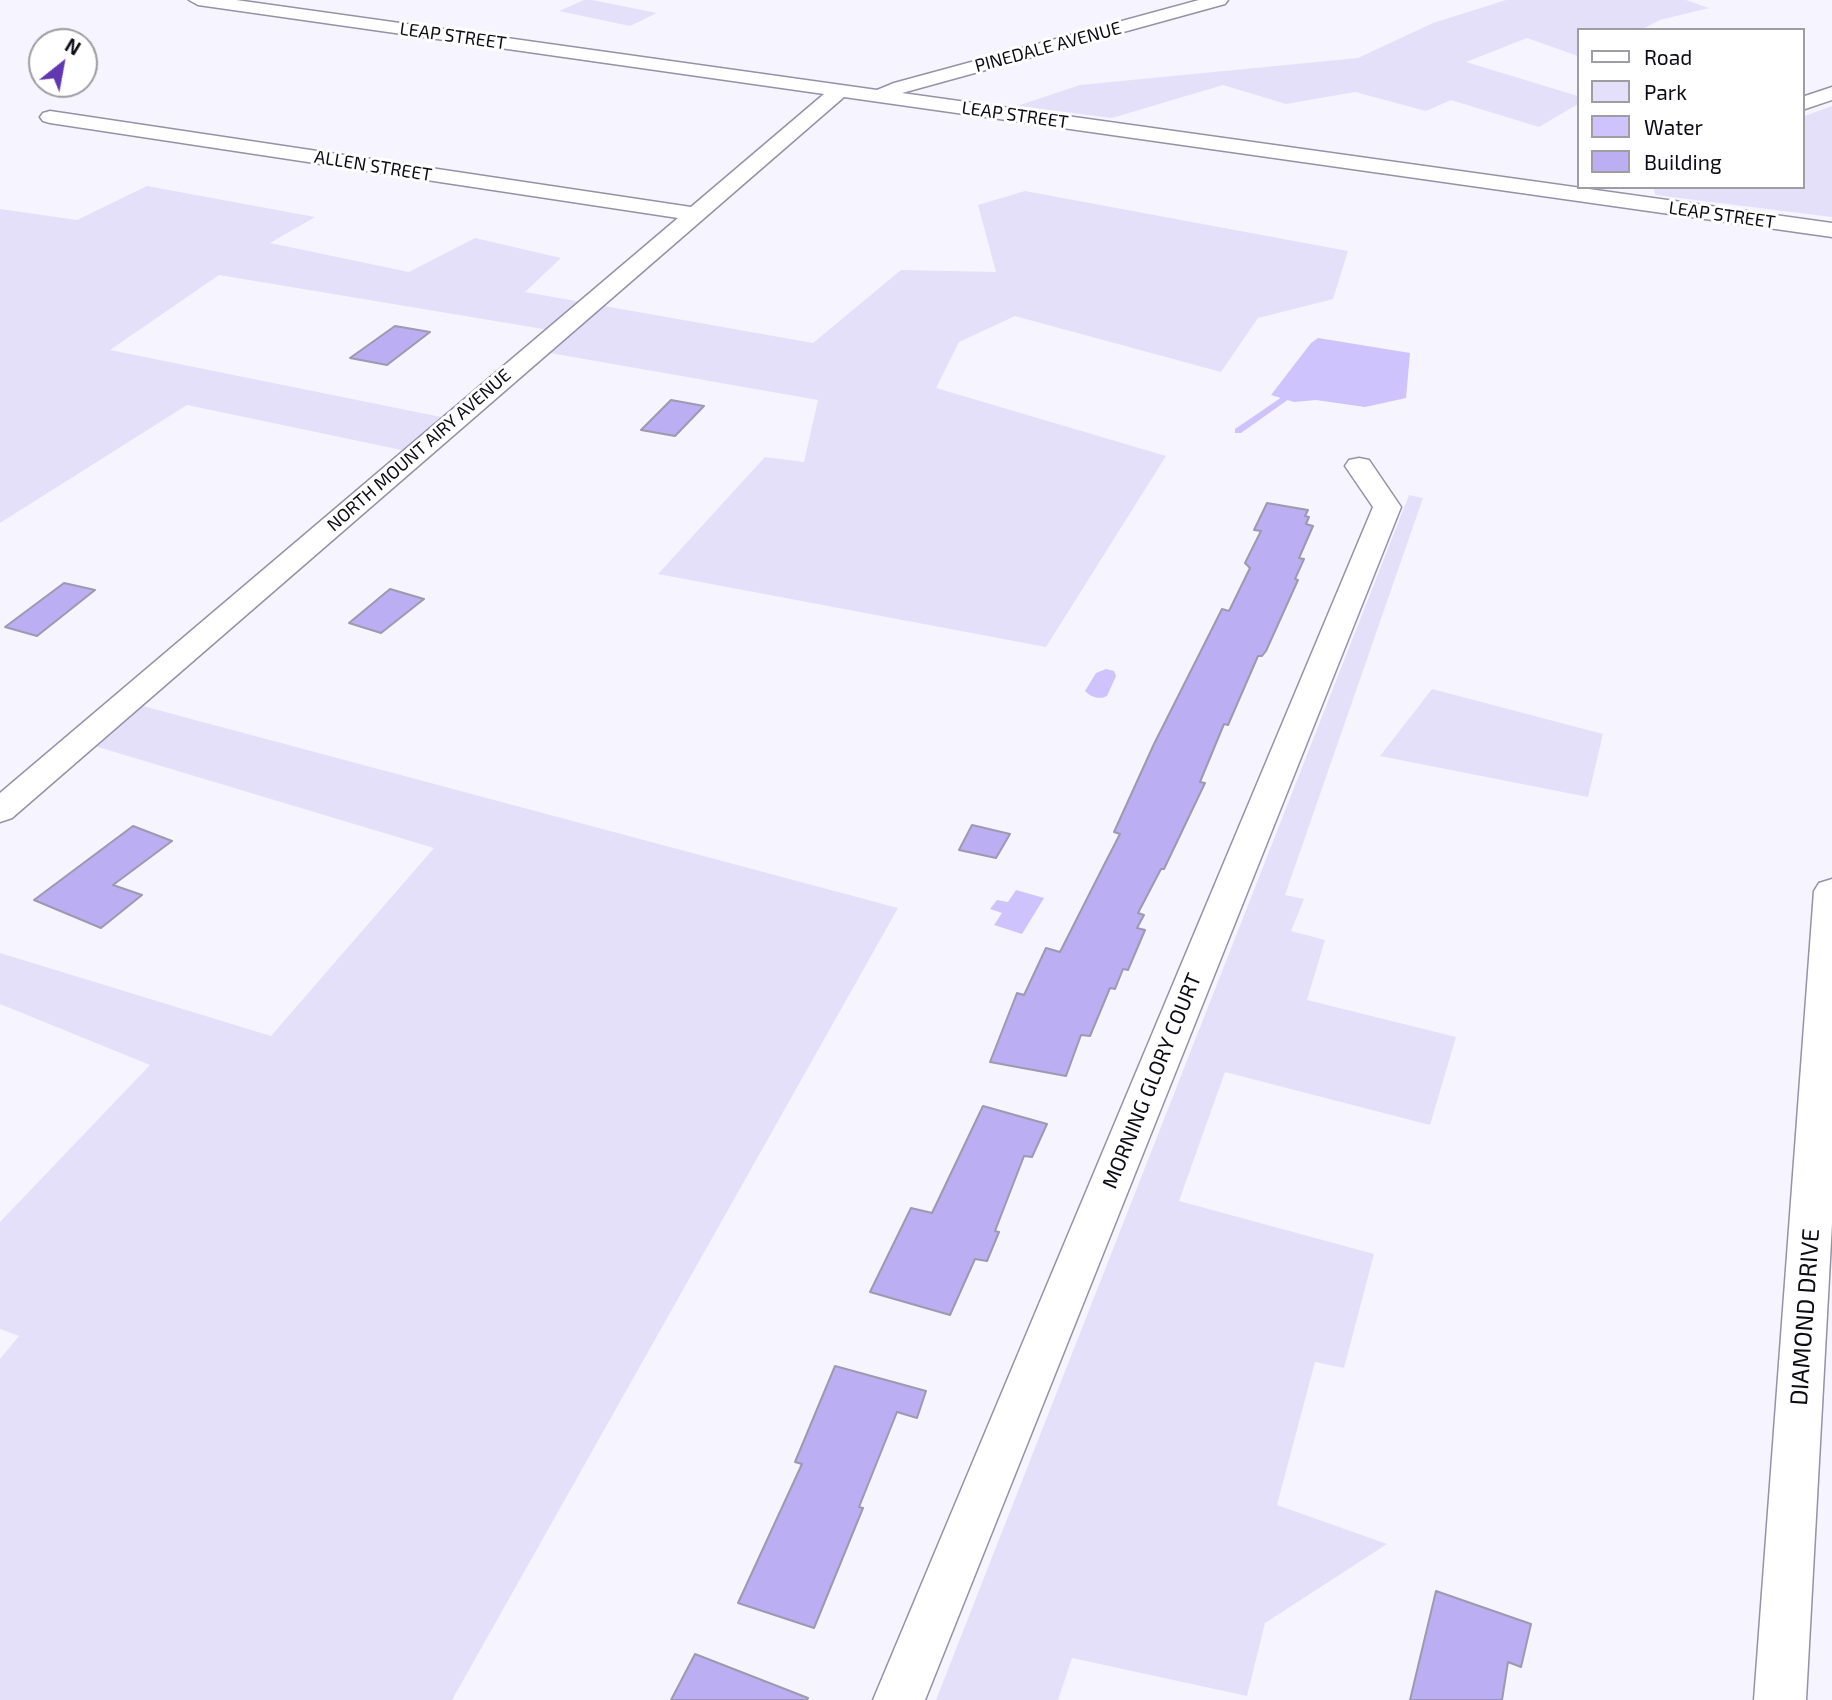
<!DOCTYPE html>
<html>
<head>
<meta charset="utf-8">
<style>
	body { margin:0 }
	#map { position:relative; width:1832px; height:1700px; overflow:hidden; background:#f6f4fe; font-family:"Exo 2",sans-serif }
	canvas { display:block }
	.legend { position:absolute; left:1577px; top:28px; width:228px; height:161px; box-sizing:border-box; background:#fff; border:2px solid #9e9da1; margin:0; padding:9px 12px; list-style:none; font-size:21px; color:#0d0b13 }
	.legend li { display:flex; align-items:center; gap:14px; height:35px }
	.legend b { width:35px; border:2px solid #9e9da1 }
	.north { position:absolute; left:28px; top:28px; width:70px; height:70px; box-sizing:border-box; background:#fff; border:2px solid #9e9da1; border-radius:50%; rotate:31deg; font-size:19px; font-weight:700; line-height:28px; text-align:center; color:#0d0b13 }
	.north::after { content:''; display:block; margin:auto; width:24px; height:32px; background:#6138b0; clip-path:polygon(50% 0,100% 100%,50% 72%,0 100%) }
</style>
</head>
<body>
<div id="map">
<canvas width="1832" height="1700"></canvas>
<ul class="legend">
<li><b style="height:9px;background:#fff"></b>Road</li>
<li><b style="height:19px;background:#e4e0fa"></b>Park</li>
<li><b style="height:19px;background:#cec3fc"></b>Water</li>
<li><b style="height:19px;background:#bcaef3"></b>Building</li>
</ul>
<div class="north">N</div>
</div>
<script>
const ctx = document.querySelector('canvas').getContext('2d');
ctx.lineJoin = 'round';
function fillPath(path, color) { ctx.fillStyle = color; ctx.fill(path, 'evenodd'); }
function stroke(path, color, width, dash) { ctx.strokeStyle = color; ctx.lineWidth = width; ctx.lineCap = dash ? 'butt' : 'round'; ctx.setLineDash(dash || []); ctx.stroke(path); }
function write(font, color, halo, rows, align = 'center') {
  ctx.font = font + ' "Exo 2",sans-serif'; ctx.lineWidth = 6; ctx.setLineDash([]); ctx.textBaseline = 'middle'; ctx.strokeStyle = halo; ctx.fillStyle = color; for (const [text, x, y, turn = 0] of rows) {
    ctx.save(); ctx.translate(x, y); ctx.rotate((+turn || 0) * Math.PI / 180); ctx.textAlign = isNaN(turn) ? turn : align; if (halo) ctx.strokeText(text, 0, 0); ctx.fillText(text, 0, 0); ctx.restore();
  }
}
const green = new Path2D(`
	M584,0H592L657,13L630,26L559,11Z
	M1506,0H1686L1709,8L1660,20L1641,30H1578V56L1527,38L1466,62L1578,96V104L1539,127L1451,100L1426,111L1355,92L1286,104L1223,85L1112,118L1017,106L1080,85L1358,58L1433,23Z
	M1832,106V217L1655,195L1654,187H1802V117Z
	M147,186L315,217L270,243L409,272L475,238L561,258L525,292L813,343L901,270L996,272L978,205L1025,191L1348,251L1333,299L1258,318L1221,372L1015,316L959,342L936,388L1166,456L1046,647L658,574L765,457L804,462L818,400L533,350L555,331L219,275L110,350L456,420L416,453L187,405L0,523V209L77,220Z
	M1409,495L1423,498L1285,895L1304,899L1291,931L1325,940L1307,1000L1456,1037L1430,1125L1225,1072L1179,1201L1374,1254L1344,1368L1315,1362L1277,1505L1387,1544L1265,1623L1247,1696L1072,1658L1058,1700H936Z
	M1432,689L1603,734L1588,797L1380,756Z
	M124,701L898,908L452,1700H0V1359L19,1336L0,1329V1222L150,1065L0,1004V953L271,1036L434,848L78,741Z`);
const water = new Path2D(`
	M1318,338L1410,353L1406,398L1365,407L1316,400L1294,402L1271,395L1311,343Z
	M1106,669L1114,671L1116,676L1107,696C1099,700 1091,697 1085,691L1096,673Z
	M1016,890L1044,898L1022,934L994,925L1002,913L990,909L997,900L1008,902Z`);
const stream = new Path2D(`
	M1282,397H1285L1289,399L1241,433H1235V429Z`);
const building = new Path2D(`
	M395,326L430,332L387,365L350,358Z
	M671,400L704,406L675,436L641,430Z
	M1267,503L1308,510L1305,516L1309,517L1306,524L1313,526L1299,558L1304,559L1295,579L1298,580L1266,651L1262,656H1258L1228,725L1224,724L1200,782L1205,783L1164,869H1161L1138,913L1144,915L1137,928L1145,930L1128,970L1123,969L1115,989L1110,988L1090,1036L1081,1035L1066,1076L990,1062L1017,993L1024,995L1046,948L1060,952L1103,867L1120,834L1114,832L1154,744L1222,609L1229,611L1250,568L1245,563L1261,531L1254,530Z
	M64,583L95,590L37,636L5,627Z
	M390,589L424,599L381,633L349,623Z
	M972,825L1010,834L996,858L959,850Z
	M133,826L172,841L113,885L142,895L101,928L34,900Z
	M983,1106L1047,1124L1032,1157L1024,1156L995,1231L999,1232L987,1261L975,1259L950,1315L870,1292L911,1208L932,1213Z
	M835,1366L926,1391L917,1418L897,1412L859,1507L863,1508L814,1628L738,1603L802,1464L795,1462Z
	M1436,1591L1531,1624L1521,1667L1508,1662L1502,1700H1410Z
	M695,1654L808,1698L807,1700H671Z`);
const minor = new Path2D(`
	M189,0H236L877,90L894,83L1199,0H1228L1225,4L902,93L1832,223V237L844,97L12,818L0,822V793L678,218L50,123L43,121L40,117L43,113L50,111L691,207L824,94L198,5Z
	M1832,87V100L1802,110V97Z
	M1359,458L1369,460L1401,507L925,1700H873L1373,507L1345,466L1349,460Z
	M1832,879V1223L1806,1700H1754L1814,891L1819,883Z`);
const farStreetnames = [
	["LEAP STREET",453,36,8],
	["PINEDALE AVENUE",1048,47,-15],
	["LEAP STREET",1015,115,8],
	["ALLEN STREET",373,166,9],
	["LEAP STREET",1722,215,8],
	["NORTH MOUNT AIRY AVENUE",419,450,-41]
];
const streetNames = [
	["MORNING GLORY COURT",1152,1081,-68]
];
const nearStreetnames = [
	["DIAMOND DRIVE",1805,1317,-86]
];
fillPath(green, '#e4e0fa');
fillPath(water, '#cec3fc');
fillPath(stream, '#cec3fc');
fillPath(building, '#bcaef3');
stroke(building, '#9d99af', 2);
stroke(minor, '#9591a7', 3);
fillPath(minor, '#fff');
write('18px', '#0d0b13', '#fff', farStreetnames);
write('21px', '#0d0b13', '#fff', streetNames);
write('24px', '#0d0b13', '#fff', nearStreetnames);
</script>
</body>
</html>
